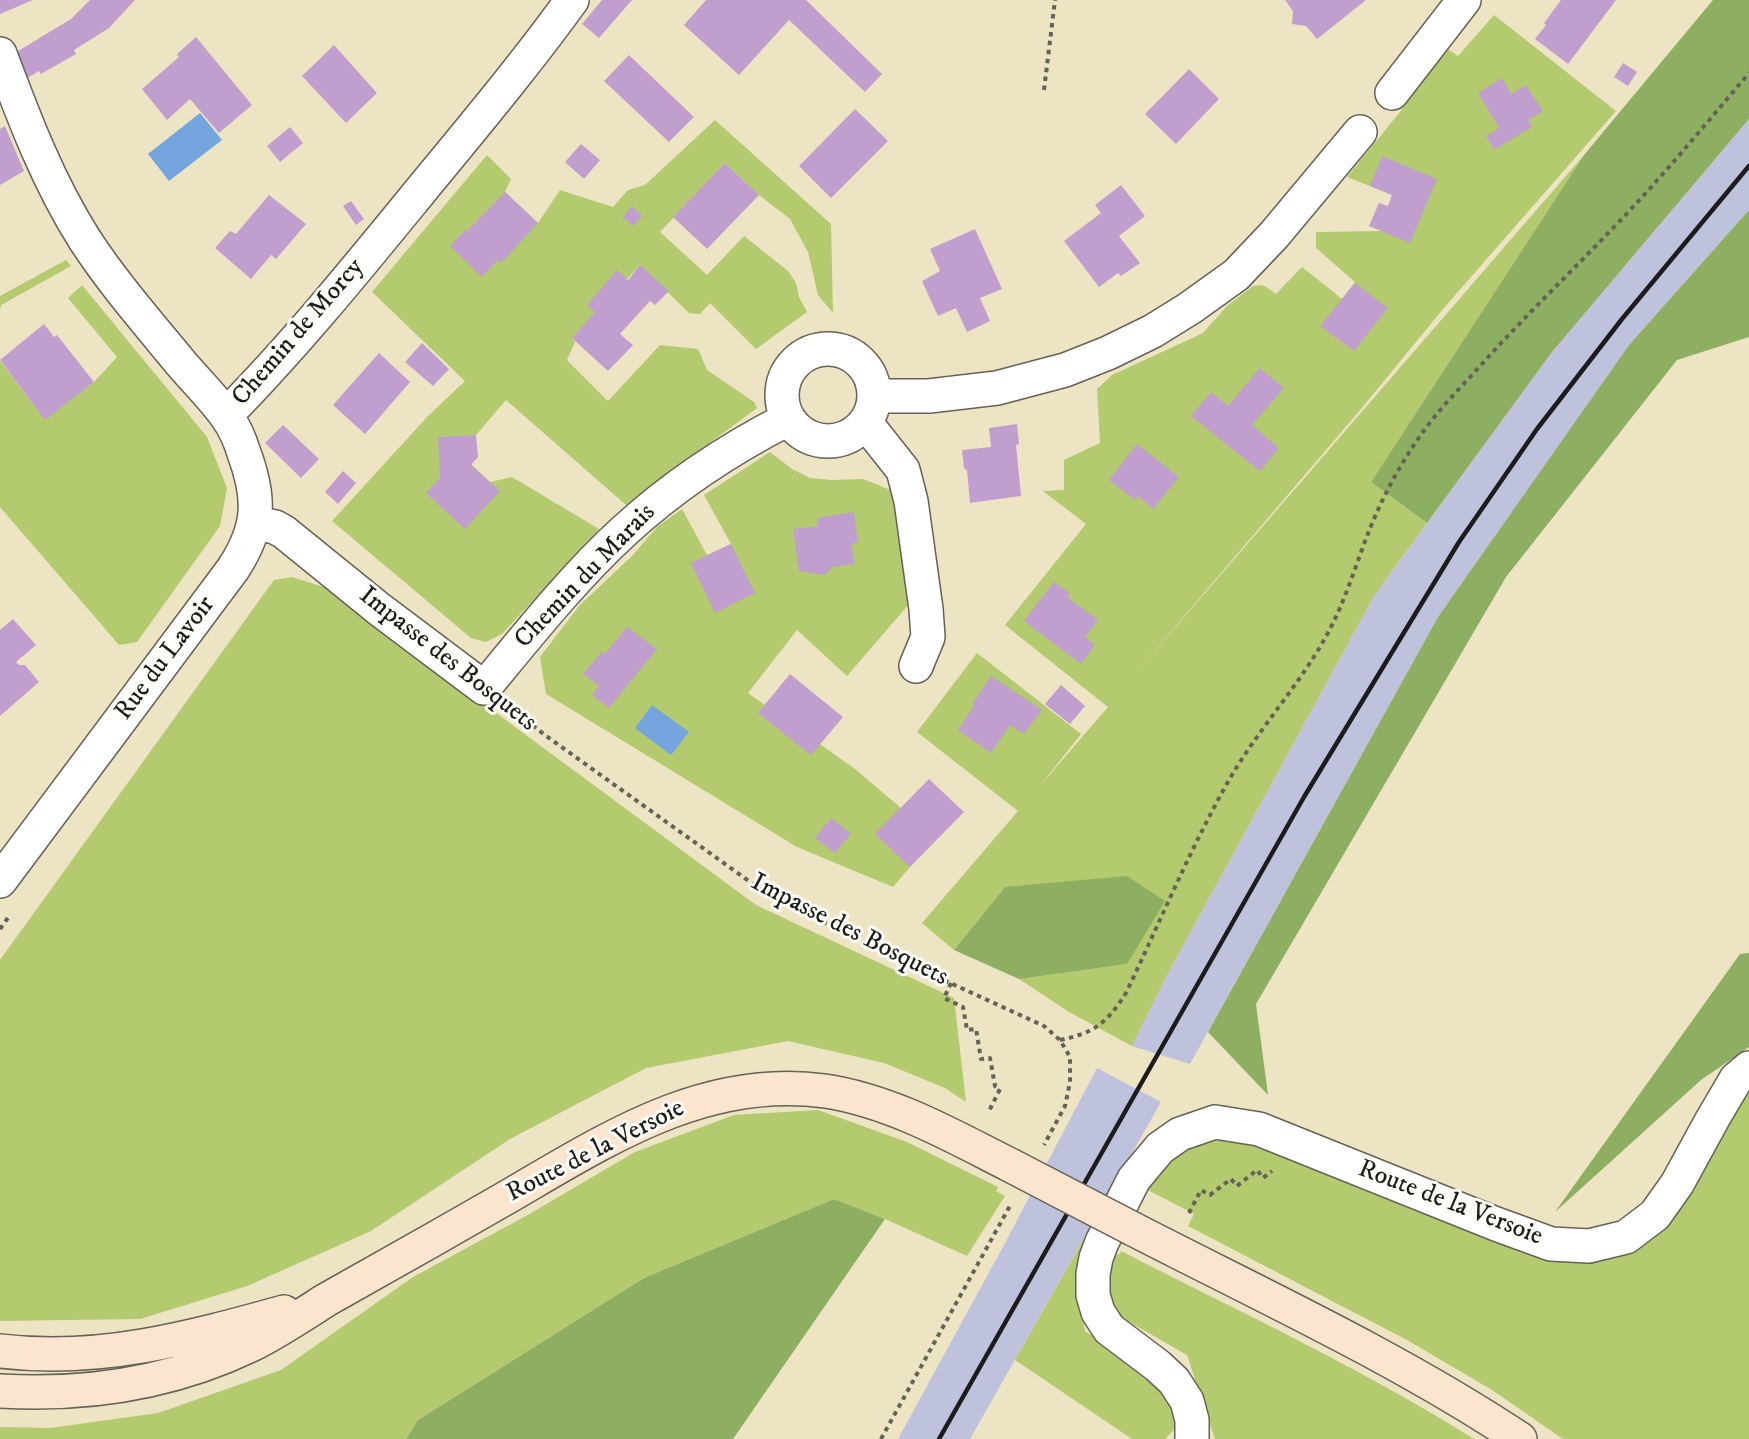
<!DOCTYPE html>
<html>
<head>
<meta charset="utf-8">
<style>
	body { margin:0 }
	canvas { display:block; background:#ede4c4 }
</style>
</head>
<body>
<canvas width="1749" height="1439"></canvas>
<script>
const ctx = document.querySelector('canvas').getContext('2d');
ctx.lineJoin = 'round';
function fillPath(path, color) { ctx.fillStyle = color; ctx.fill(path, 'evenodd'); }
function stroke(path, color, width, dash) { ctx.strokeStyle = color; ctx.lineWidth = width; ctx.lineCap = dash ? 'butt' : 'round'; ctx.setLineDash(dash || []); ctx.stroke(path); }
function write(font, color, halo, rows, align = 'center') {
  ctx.font = font + ' "IM FELL DW Pica",serif'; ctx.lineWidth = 6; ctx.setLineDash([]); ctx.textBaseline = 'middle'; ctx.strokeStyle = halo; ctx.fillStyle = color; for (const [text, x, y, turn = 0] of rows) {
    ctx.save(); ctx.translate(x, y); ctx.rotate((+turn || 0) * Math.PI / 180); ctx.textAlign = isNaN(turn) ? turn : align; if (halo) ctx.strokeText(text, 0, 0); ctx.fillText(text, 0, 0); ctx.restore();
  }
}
const industrial = new Path2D(`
	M1749,119V210L1629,345L1438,617L1190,1064L1132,1046L1167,975L1374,596L1552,352Z
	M1097,1068L1161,1102L970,1439H898L1004,1245Z`);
const green = new Path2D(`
	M1494,15L1616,111L1443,309L1361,409L1134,675L1584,155L1371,482L1427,523L1374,596L1167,975L1132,1046L1069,1012L1019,979L1126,964L1005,887L954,950L922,923L1018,811L917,732L977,653L1081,734L1039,787L1108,707L1005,625L1086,524L1043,491L1064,490V460L1100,443L1097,389L1112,375L1203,333L1227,306L1253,286L1263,285L1276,294L1302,267L1342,299L1355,282L1316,248V232L1381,231L1392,195L1347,177L1400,112L1445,47L1458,56Z
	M715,120L831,224L833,313L818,295L808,252L790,219L759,195L725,163L660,232L707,275L744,236L788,271L796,283L799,297L807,312L756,349L710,303L700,314L689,313L640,265L572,338L575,342L567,360L608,401L660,345L698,349L707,370L754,402L757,408L626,505L506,400L476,435L472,465L490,482L512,477L599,529L502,634L486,642L471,638L332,521L428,416L465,381L372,292L487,155L511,179L505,192L538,223L560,190L613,207L628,190L645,185Z
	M66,260L71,266L1,305L0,310V296Z
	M82,285L207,437L227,488L220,526L137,642L119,645L0,507V361L45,419L94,382L117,357L68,298Z
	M770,452L792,469L810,478L832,480L863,479L898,493L909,604L847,676L797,630L748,693L855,769L901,808L910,867L893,887L797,847L546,694L540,657L579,606L632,556L657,527L682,509L707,555L731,544L704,495Z
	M292,577L327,588L756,905L954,998L966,1102L945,1088L884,1063L788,1041L646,1068L510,1139L371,1231L247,1286L140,1319L0,1321V960L274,580Z
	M1749,1088V1439H1563L1492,1390L1407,1340L1188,1226L1194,1214L1144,1188C1166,1162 1188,1143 1223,1140C1233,1139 1243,1141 1252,1142L1524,1247L1670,1222L1693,1192L1726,1124Z
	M818,1110L907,1142L998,1187L996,1191L1005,1196L967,1256L885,1219L834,1199L644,1278L418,1420L406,1439H0V1427L50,1428L158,1413L281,1370L413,1277L526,1216L635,1152L734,1115Z
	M1087,1233L1092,1235L1075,1277L1085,1331L1133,1362L1174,1395L1184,1420L1165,1439H1132L1015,1360Z
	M1112,1251L1119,1255L1121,1251C1240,1312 1361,1368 1474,1439H1215L1187,1355L1119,1316L1108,1297L1106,1273Z`);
const forest = new Path2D(`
	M1713,0H1749V119L1552,352L1427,523L1371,482L1584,155Z
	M1749,210V337L1677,360L1506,577L1256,1004L1268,1095L1208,1032L1438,617L1629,345Z
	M1127,876L1165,901L1127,964L1019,979L954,950L1005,887Z
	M1749,953V1047L1701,1080L1555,1212L1740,954Z
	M834,1199L885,1219L733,1439H406L418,1420L644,1278Z`);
const water = new Path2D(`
	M200,113L222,140L169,181L148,154Z
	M652,705L689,732L671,755L635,728Z`);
const building = new Path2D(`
	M0,0H33L0,14Z
	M90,0H135L109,28L74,50L76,54L41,74L39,71L24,80L10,56L71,19Z
	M602,0H632L599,38L582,24Z
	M706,0H806L882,74L865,92L789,20L739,75L684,25Z
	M1285,0H1366L1317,39L1306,26L1292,24L1293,11Z
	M1561,0H1616L1568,64L1535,39L1546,25L1544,23Z
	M196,37L252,105L219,133L190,99L167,120L142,89L179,57L177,54Z
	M334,45L377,93L346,123L302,76Z
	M629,55L694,117L669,142L604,81Z
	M1623,63L1637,72L1628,86L1614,77Z
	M1189,69L1219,99L1176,144L1145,114Z
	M1502,78L1511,94L1526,85L1543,111L1528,120L1532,127L1494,150L1486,136L1499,128L1478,93Z
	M855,109L888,141L831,198L799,166Z
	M5,126L24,171L0,185V129Z
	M290,127L303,143L280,162L267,146Z
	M581,144L600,160L584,179L565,162Z
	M1382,156L1437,179L1410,243L1369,226L1379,203L1388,206L1392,195L1370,186Z
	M725,163L759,195L707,249L673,217Z
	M1121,185L1145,216L1119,236L1140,263L1121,276L1118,273L1099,287L1064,241L1101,213L1095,205Z
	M505,192L538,223L501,263L498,260L482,277L450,246L465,230L467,231Z
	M269,195L306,224L276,259L271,255L251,279L215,248L230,231L236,234Z
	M351,201L364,219L356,225L343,206Z
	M632,206L642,216L633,226L623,217Z
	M975,229L1002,289L980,298L990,321L967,332L956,308L938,316L922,281L940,271L930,249Z
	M640,265L669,291L655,305L650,301L620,334L633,345L608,371L572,338L595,312L587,305L617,270L628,280Z
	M1355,283L1388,308L1354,351L1320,326Z
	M44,324L54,337L57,335L94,382L45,420L0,360Z
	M422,343L449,369L433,386L405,362Z
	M379,353L410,382L365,434L333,405Z
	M1260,368L1284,388L1252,425L1279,448L1260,471L1191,416L1211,392L1228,406Z
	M1017,424L1019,444L1016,445L1021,496L970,503L967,470L964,468L962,450L991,447L989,428Z
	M283,425L319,459L301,478L265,443Z
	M476,435L478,457L471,465L500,491L465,529L426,493L440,478L438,437Z
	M1137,444L1179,477L1153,509L1138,496L1135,500L1109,480Z
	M343,471L356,483L338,504L325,492Z
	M854,512L858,543L851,544L855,564L832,567L825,575L799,571L793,529L818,526L817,518Z
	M731,544L755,593L715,613L691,563Z
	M1054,582L1070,593L1067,597L1098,620L1085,637L1095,645L1081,664L1024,621Z
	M13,619L36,645L16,662L19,665H25L39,682L0,716V630Z
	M627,627L657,649L609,708L592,695L599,686L583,674L602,652L605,654Z
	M790,674L843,717L811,755L758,713Z
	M991,676L1042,710L1024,734L1010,725L991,753L958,730L974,706L972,704Z
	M1061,685L1085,706L1070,724L1045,704Z
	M929,779L964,812L910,867L875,834Z
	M831,818L851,834L835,853L815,838Z`);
const path = new Path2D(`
	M1044,90L1055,0
	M511,709L549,738L767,894L900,960L1044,1026L1060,1040L1070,1057V1082L1065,1106L1044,1145
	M0,929L10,915
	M951,983L944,998L963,1007L967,1030L976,1029L981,1059L990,1058L995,1086L1000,1089L989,1111
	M1060,1040C1094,1033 1107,1023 1126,993C1160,922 1190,849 1229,780C1260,726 1304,681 1332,625C1348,593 1358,558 1371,526C1385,492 1402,461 1423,432C1440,408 1462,386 1482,364C1525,316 1571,272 1615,226C1662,177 1705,125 1749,73
	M1189,1213L1201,1190L1210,1195L1231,1179L1237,1186L1257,1170L1263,1178L1272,1171
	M881,1439L1011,1204`);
const minor = new Path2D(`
	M0,54C24,118 48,182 85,240C113,283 147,322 180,362C195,380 213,397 227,417C235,428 240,440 244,453C261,499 260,528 233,569L0,881
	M1392,93L1464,0
	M782 395a46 46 0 1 1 92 0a46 46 0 1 1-92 0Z
	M874,396H929L997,388L1065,370L1108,353L1153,331L1190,308L1236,275L1274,235L1360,132
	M226,415C296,344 359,266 422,189C473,127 525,65 572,0
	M865,422L903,470L911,501L926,609L928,637L916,666
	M255,523L275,527L284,532L379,609L484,688C528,635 573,578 623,532C673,486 729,449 788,419
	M1192,1439V1420L1187,1401L1174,1381L1158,1366L1109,1329L1098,1312L1093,1295V1274L1096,1258L1102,1242L1134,1179L1160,1148L1180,1134L1215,1122L1259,1129L1496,1224L1551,1244L1589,1246L1626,1237L1655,1215L1677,1184L1712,1120L1736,1079L1749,1068`);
const secondary = new Path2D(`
	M1133,1229C1263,1296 1398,1358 1520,1439
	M0,1351C99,1363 190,1338 284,1312
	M0,1391C86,1396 172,1383 251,1345C277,1332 301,1316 326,1300C385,1267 445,1233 504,1199C604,1141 704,1074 825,1091C891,1101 951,1135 1010,1165`);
const rail = new Path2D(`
	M939,1439L1304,797L1459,542L1537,429L1622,319L1749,166`);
const secondaryBridge = new Path2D(`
	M1010,1165L1133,1229`);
const streetNames = [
	["Chemin de Morcy",299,333,-49],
	["Chemin du Marais",586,577,-46],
	["Rue du Lavoir",166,659,-53],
	["Impasse des Bosquets",447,660,38],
	["Impasse des Bosquets",849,931,27],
	["Route de la Versoie",596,1152,-27],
	["Route de la Versoie",1450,1204,21]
];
fillPath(industrial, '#bfc2dd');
fillPath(green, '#b3ca6e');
fillPath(forest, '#8eae61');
fillPath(water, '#74a5df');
fillPath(building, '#c09fce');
stroke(minor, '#656257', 36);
stroke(secondary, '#656257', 36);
stroke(path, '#656257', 4, [4.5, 4.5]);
stroke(minor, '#fff', 33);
stroke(secondary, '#fbe5cf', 33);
stroke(rail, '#1c1c1c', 4.5);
stroke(secondaryBridge, '#656257', 36, []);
stroke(secondaryBridge, '#fbe5cf', 33);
write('26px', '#1c1c1c', '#fdfcf7', streetNames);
</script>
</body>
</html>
